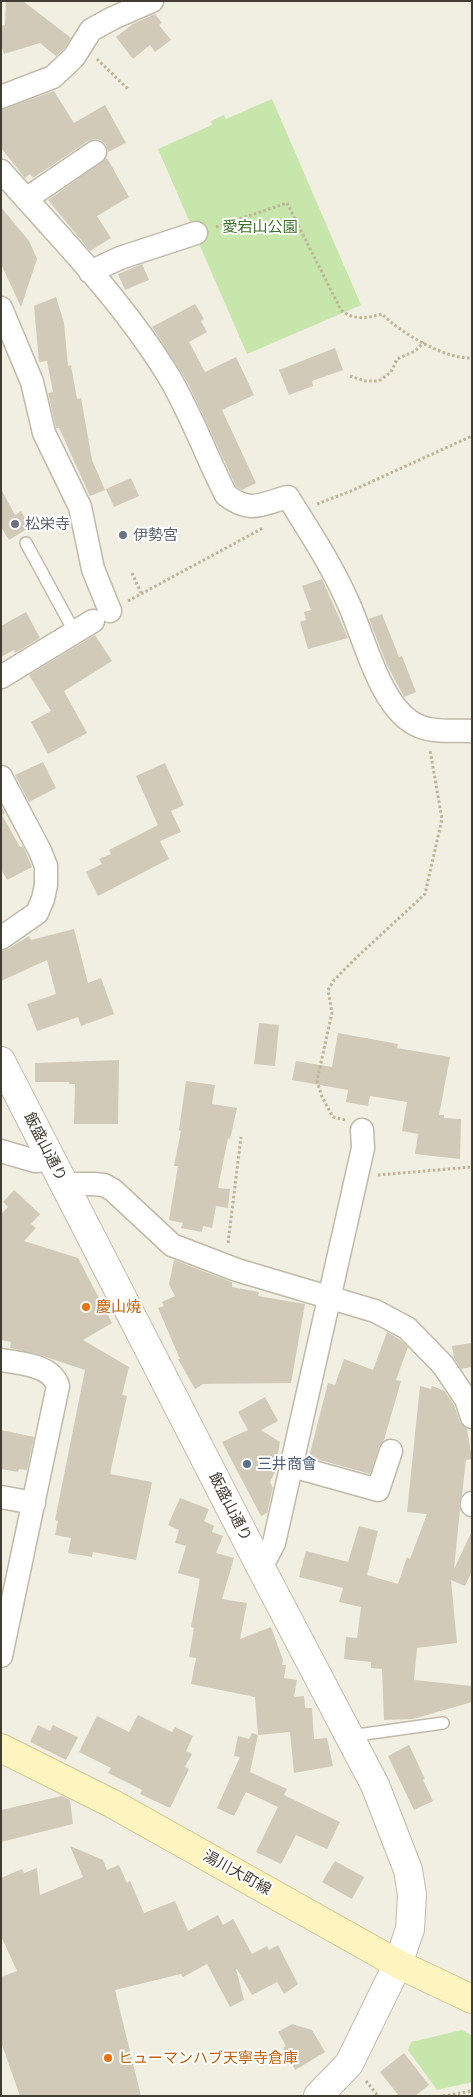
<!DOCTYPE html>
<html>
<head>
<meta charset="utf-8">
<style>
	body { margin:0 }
	#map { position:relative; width:473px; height:2097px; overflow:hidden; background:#f1eee2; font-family:Quicksand,sans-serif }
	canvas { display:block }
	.frame { position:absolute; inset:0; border:2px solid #423d33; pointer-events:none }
</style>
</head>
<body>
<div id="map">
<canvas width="473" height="2097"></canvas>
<div class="frame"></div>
</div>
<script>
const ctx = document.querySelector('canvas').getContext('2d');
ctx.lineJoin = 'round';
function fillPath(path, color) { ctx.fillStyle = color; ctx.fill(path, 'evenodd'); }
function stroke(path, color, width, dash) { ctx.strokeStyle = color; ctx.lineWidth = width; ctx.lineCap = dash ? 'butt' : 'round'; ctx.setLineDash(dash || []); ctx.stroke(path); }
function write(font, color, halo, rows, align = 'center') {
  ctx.font = font + ' Quicksand,"Noto Sans JP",sans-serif'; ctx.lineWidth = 4; ctx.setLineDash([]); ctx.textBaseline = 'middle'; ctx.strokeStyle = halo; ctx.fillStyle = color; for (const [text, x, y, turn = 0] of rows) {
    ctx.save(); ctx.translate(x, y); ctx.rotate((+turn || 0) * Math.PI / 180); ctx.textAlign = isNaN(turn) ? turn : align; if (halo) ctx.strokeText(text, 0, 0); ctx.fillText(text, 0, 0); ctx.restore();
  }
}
const green = new Path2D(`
	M272,99L361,305L247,354L158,149L212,125L211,121L224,115L226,119Z
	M462,2030L471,2035L472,2082L437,2090L408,2050L411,2042Z`);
const building = new Path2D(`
	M6,1H23L71,38L64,49L56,56L40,43L4,54L1,45V26L5,25Z
	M155,14L162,23L159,25L171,40L155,52L150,45L133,59L116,37L133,24Z
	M54,91L74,123L105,105L126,143L108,152L106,145L101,140L95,139L88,141L33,178L30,174L25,178L1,148V110Z
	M107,158L129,197L97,216L111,238L90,251L48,200Z
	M1,207L29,241L37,259L21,307L1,264Z
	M142,264L149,280L125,290L118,274Z
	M56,297L64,323L68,366L71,365L77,399L81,398L92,460L105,490L90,496L59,428H56L48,393L53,392L47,361L39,362L34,306Z
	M195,304L204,319L201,321L207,332L189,342L205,372L236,357L254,395L222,410L256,483L242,490L236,486L188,383L152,327Z
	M335,348L343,370L312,381L313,386L289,395L279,370Z
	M131,478L139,496L114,507L106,489Z
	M1,489L15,515L21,511L30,527L9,540L1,527Z
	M322,579L348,638L308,649L300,622L306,620L304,612L311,610L302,586Z
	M26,612L40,638L15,653L14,650L1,657V626Z
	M382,614L399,657L402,656L416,692L404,697L387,665L369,619Z
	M95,635L112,661L64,691L87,733L48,754L31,722L51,711L29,675Z
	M43,762L56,788L29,802L15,775Z
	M165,763L184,805L171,811L181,832L160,841L169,859L98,896L86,872L102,864L99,859L111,854L109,850L158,825L136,776Z
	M1,806L5,813L2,815L20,847L23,846L32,867L7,880L1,869Z
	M74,929L88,983L101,978L114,1014L81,1026L78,1017L37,1031L27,1004L56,994L47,960L1,981V951L8,949L29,936L31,940Z
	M259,1023L279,1025L275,1066L254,1064Z
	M338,1033L398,1044L397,1048L450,1057L439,1115H444V1118L461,1119L460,1159L415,1154L418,1134L402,1131L407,1102L370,1096L368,1106L346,1102L348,1090L292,1080L296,1061L332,1067Z
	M119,1060L118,1124H74L75,1084H69V1082H35V1063Z
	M186,1081L215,1085L212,1104L237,1108L230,1139L228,1138L218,1188L230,1189L228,1208L216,1206L212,1228L203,1226L202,1232L181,1228L183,1223L169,1220L178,1166H174L181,1131L179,1130Z
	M14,1190L40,1214L31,1224L36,1228L24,1241L78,1258L112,1323L83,1340L129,1367L122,1395L127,1396L110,1474L152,1482L136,1560L93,1552L92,1557L68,1553L71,1538L55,1535L58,1521L55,1520L85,1370L37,1354L10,1348L11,1342L1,1340V1214L8,1207L3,1202Z
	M174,1260L232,1282V1287L259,1292L258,1296L305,1304L291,1383L203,1384L195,1389L178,1359H180L158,1308L164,1306L162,1302L175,1296L169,1284Z
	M387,1332L399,1339L408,1347L396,1380L401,1381L384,1440L379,1447L370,1474L309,1457L328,1383L335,1385L344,1359L373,1370Z
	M472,1343V1367L461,1369L454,1358L452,1346Z
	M420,1386L431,1389L432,1386L445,1391L454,1405L460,1422L467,1429L472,1459L466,1460L462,1495L459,1503L460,1510L454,1569L472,1531V1571L465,1586L451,1580L457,1643L417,1648L414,1680L472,1686V1702L413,1719L384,1720L382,1669L371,1668V1662L344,1659L346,1637L357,1638L361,1607L339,1602L343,1588L299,1577L306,1551L348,1562L359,1526L378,1531L367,1575L398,1584L407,1557L410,1559L427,1514L407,1512Z
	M265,1397L278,1421L261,1430L280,1442L275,1472L270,1482L273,1488L267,1513L261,1516L222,1442L248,1430L238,1412Z
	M1,1430L34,1437L27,1470L19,1469L18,1472L1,1469Z
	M180,1498L209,1509L204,1521L214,1526L212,1532L223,1536L216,1553L234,1558L222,1599L247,1603L240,1639L271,1627L283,1660L282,1665H286L284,1678L297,1680L294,1697L304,1696L305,1708H312L314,1739L327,1738L333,1766L294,1773L290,1732L258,1735L255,1697L191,1684L196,1658L189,1657L194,1628L191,1627L200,1579L178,1573L186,1546L175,1543L179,1530L168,1525Z
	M138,1715L172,1732L175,1727L193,1736L186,1751L192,1754L185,1767L189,1769L170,1808L140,1794L142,1790L108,1773L111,1768L79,1752L97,1716L129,1732Z
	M38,1725L50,1731L53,1725L78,1737L66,1760L30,1742Z
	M252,1733L258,1735L250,1772L287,1789L284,1795L340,1822L327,1849L296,1835L281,1864L256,1852L278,1807L246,1792L234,1816L217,1808L240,1757L234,1756L238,1736L249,1739Z
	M409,1745L425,1779L423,1780L433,1801L414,1810L388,1756Z
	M62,1796L70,1800L73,1824L1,1842V1810Z
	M70,1846L103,1860L107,1870L119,1865L127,1883L130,1881L144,1913L175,1901L188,1931L218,1915L223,1925L233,1919L252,1954L267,1946L269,1950L278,1945L298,1984L284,1994L277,1982L252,1995L237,1969H236L244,2000L230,2007L207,1964L183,1977L181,1974L115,1990L141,2096H20L1,2042V1977L17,1971L1,1936V1878L22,1869L24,1873L37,1868L40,1895L83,1877Z
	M335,1861L364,1877L352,1899L322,1882Z
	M292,2024L312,2030L325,2052L295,2070L283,2048L286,2046L278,2032Z
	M404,2053L429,2085L415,2096H399L380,2072Z`);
const path = new Path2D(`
	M97,59L129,90
	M216,227L287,203L341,310C354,321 367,318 382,314C401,333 444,359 472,358
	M350,376L365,381H379L391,372L397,359L415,351L424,342
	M317,504L351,491L472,436
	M132,573L141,593
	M128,601L263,528
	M345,1120L333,1117L322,1097L317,1081L332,1013L328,990L334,980L357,957L425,894L442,819L430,750
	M378,1175L472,1167
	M228,1243L241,1137
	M366,2081L378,2096
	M443,2096L472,2091`);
const service = new Path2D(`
	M26,543L74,631
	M350,1736L443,1723`);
const minor = new Path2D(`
	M1,97L53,77L74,57L91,30L113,18L152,1
	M1,171C59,236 122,300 168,375C191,413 206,456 226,495C251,514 261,504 288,497C309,531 331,564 347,600C364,635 380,711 419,726C434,733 455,730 472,731
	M26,199L95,152
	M90,272L120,258L196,233
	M1,308L32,382L44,433L80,507L93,569L110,611
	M1,677L93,621
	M1,777L40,851L46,866V885L43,899L37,913L1,938
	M1,1151L35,1161L51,1160
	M63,1184H94L104,1185L113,1190L172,1245L237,1270L375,1311L407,1328L443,1365L466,1399L472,1417
	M1,1360C20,1364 51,1364 58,1386L1,1656
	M292,1466L378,1490L391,1451
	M1,1497L34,1503
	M472,1503V1505
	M261,1568L274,1543L363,1148L362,1130`);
const tertiary = new Path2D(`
	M1,1061L261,1568L375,1785L408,1870L412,1895L410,1929L398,1964L349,2064L318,2096`);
const secondary = new Path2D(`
	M1,1748L113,1804L398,1964L472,1999`);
const markers = [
	[15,524,5,"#6b7280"],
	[123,535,5,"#6b7280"],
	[86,1307,5,"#e8710a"],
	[247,1464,5,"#5c6f8a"],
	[108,2058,5,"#e8710a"]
];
const parkNames = [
	["愛宕山公園",260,227]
];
const worshipNames = [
	["松栄寺",25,524],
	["伊勢宮",133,535]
];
const streetNames = [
	["飯盛山通り",45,1147,63],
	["飯盛山通り",230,1507,63],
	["湯川大町線",237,1873,29]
];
const foodNames = [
	["慶山焼",96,1307],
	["ヒューマンハブ天寧寺倉庫",118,2058]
];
const serviceNames = [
	["三井商會",257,1464]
];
fillPath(green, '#c6e6ab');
fillPath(building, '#d2cab8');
stroke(service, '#bfb9a8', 14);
stroke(minor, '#bfb9a8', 25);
stroke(tertiary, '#bfb9a8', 30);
stroke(secondary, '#d1c592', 30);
stroke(path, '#beb397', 3, [2.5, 2.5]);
stroke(service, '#fff', 11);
stroke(minor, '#fff', 22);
stroke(tertiary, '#fff', 28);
stroke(secondary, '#fef4bf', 28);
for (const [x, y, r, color] of markers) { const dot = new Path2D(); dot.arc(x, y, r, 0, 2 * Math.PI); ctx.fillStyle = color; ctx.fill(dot); stroke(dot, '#fff', 2); }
write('15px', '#3e7228', '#fff', parkNames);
write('15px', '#5b616d', '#fff', worshipNames, 'left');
write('15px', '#423d33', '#fff', streetNames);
write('15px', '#c56008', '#fff', foodNames, 'left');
write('15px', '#4e5e75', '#fff', serviceNames, 'left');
</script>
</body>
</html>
